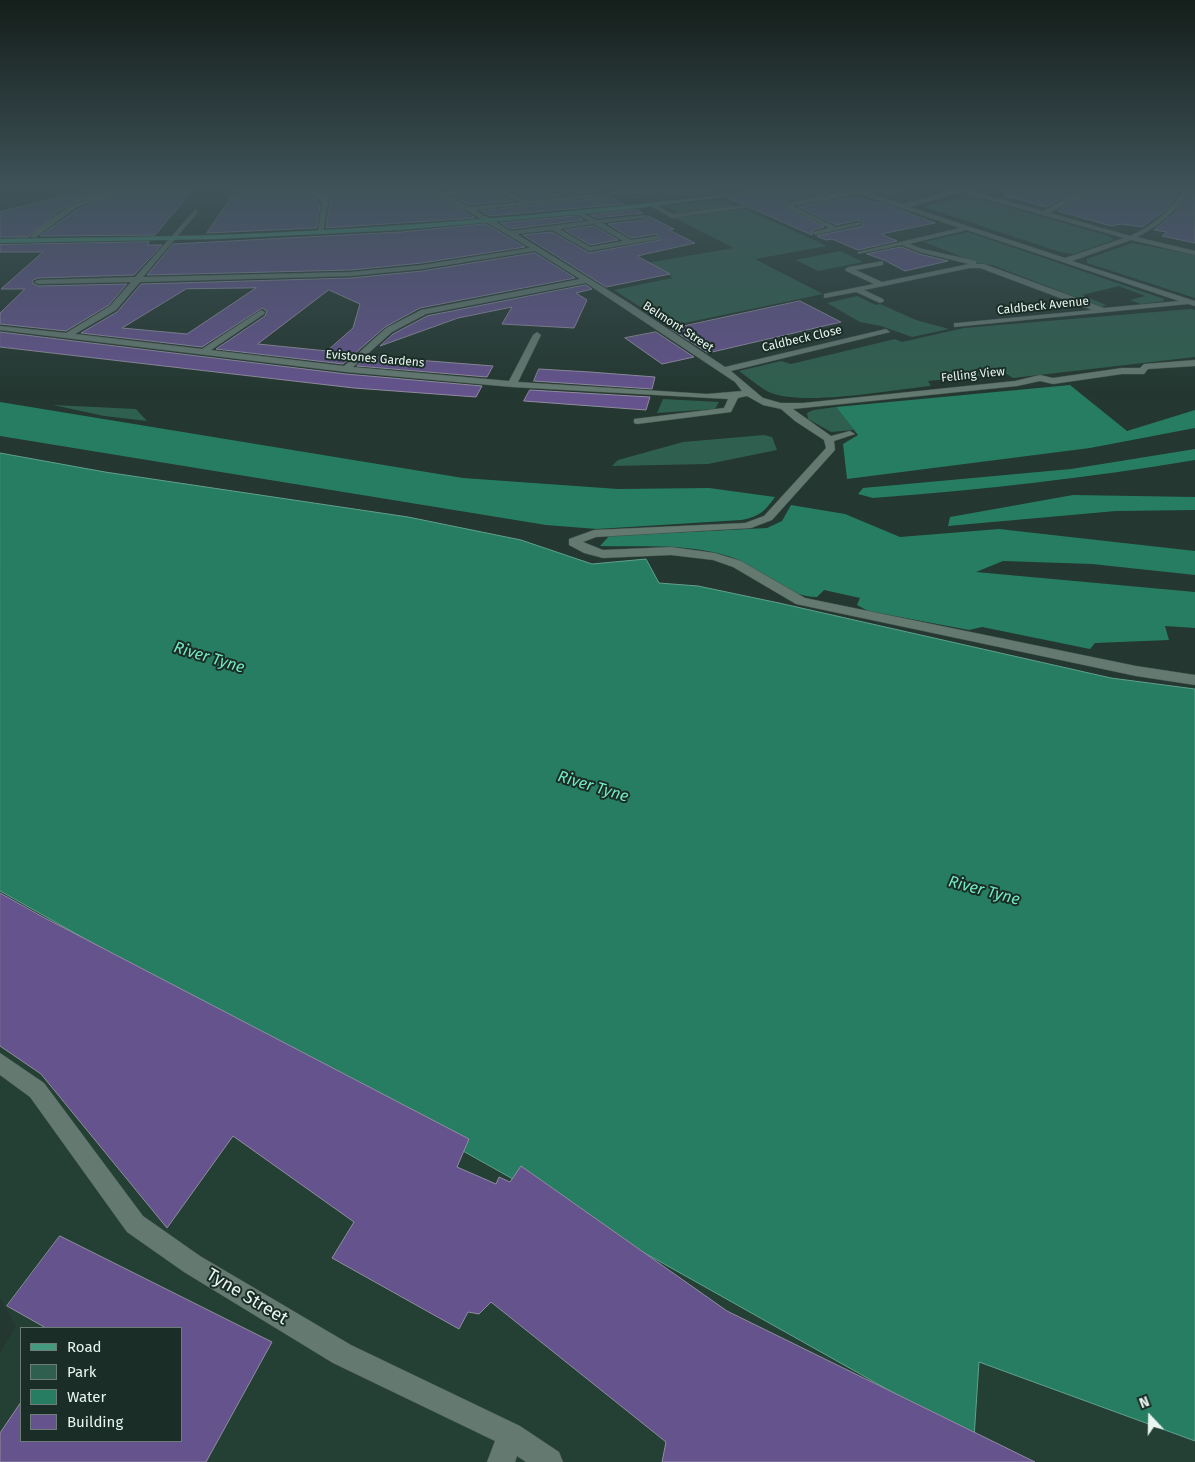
<!DOCTYPE html>
<html>
<head>
<meta charset="utf-8">
<style>
	body { margin:0 }
	#map { position:relative; width:1195px; height:1462px; overflow:hidden; background:#243730; font-family:"Fira Sans",sans-serif }
	canvas { display:block }
	.legend { position:absolute; left:20px; top:1327px; width:162px; height:115px; box-sizing:border-box; background:#1a2d26; border:1px solid #6d7d77; margin:0; padding:6px 9px; list-style:none; font-size:15px; color:#e9f5f0 }
	.legend li { display:flex; align-items:center; gap:10px; height:25px }
	.legend b { width:25px; border:1px solid #6d7d77 }
	.north { position:absolute; left:1125px; top:1392px; width:50px; height:50px; -webkit-text-stroke:4px #1a2d26; paint-order:stroke; rotate:339deg; font-size:14px; font-weight:700; line-height:20px; text-align:center; color:#e9f5f0 }
	.north::after { content:''; display:block; margin:auto; width:18px; height:22px; background:#e9f5f0; clip-path:polygon(50% 0,100% 100%,50% 72%,0 100%) }
</style>
</head>
<body>
<div id="map">
<canvas width="1195" height="1462"></canvas>
<ul class="legend">
<li><b style="height:6px;background:#45997e"></b>Road</li>
<li><b style="height:14px;background:#2f5f4e"></b>Park</li>
<li><b style="height:14px;background:#267d62"></b>Water</li>
<li><b style="height:14px;background:#64538d"></b>Building</li>
</ul>
<div class="north">N</div>
</div>
<script>
const ctx = document.querySelector('canvas').getContext('2d');
ctx.lineJoin = 'round';
function fillPath(path, color) { ctx.fillStyle = color; ctx.fill(path, 'evenodd'); }
function stroke(path, color, width, dash) { ctx.strokeStyle = color; ctx.lineWidth = width; ctx.lineCap = dash ? 'butt' : 'round'; ctx.setLineDash(dash || []); ctx.stroke(path); }
function write(font, color, halo, rows, align = 'center') {
  ctx.font = font + ' "Fira Sans",sans-serif'; ctx.lineWidth = 4; ctx.setLineDash([]); ctx.textBaseline = 'middle'; ctx.strokeStyle = halo; ctx.fillStyle = color; for (const [text, x, y, turn = 0] of rows) {
    ctx.save(); ctx.translate(x, y); ctx.rotate((+turn || 0) * Math.PI / 180); ctx.textAlign = isNaN(turn) ? turn : align; if (halo) ctx.strokeText(text, 0, 0); ctx.fillText(text, 0, 0); ctx.restore();
  }
}
const built = new Path2D(`
	M0,893L973,1437L979,1361L1195,1441V1462H0V1352L16,1326L0,1298ZM21,1328H181V1441H21Z`);
const green = new Path2D(`
	M669,190H704L710,194L653,200L638,193Z
	M876,190H905L910,198L927,197L909,202L872,191Z
	M967,195L1109,236L1114,240L1073,254L1060,252L924,207Z
	M722,200L736,207L679,213L666,206Z
	M745,209L827,246L755,259L823,294L670,326L614,290L672,278C665,264 650,269 638,271L630,266L733,248L675,218Z
	M968,232L1164,299V301L1141,304L1130,300L1145,296L1119,286L1082,295L1106,305L1102,307L992,265L977,263L924,242Z
	M1132,243L1195,255V298L1087,263V259Z
	M840,251L863,262L818,271L796,260Z
	M857,296L876,305L880,304L916,320L949,329L912,337L881,326L860,322L827,303Z
	M1191,309L1195,310V357L1013,378L1005,373L928,381L931,386C891,390 806,406 771,393C760,388 749,378 739,371L781,361L791,364L895,339L902,342L964,328Z
	M663,399L719,402L715,409L657,413Z
	M53,405L136,409L147,421L104,416Z
	M836,407L854,430L831,432L808,419L807,413L813,410Z
	M764,435L772,437L777,450L708,464L612,466L618,460L683,442Z`);
const forest = new Path2D(`
	M1070,385L1127,431L1195,410V428L1090,448L847,479L843,444L858,435L836,407Z
	M0,402L463,478L618,489L709,488L775,497C765,511 759,517 741,520L597,529L546,525L0,436Z
	M1195,449V460C1088,478 981,490 873,498L858,494L863,488L1071,469Z
	M1073,495L1195,497V510L1116,511L948,526L950,517Z
	M791,505L845,514L900,537L999,529L1195,551V575L1092,564L1003,561L976,572L1195,592V628L1165,626L1169,640L1095,643L1090,649L982,627L969,630L868,611L857,605L860,598L824,590L817,597C785,597 760,568 731,557C691,543 642,547 600,546L609,536L767,528L782,521Z`);
const water = new Path2D(`
	M0,453L105,472L408,517L521,540L592,564L646,559L659,583L698,586L779,603L1111,678L1195,689V1441L979,1362L974,1438L0,891Z`);
const building = new Path2D(`
	M91,190H108L80,200L58,211L28,237H0V212Z
	M130,190H193L155,235L40,236L78,209Z
	M237,190H304L320,203L317,228L207,233Z
	M317,190H429L475,218L326,228L330,202Z
	M473,190H497L498,194L513,201L469,205L453,197Z
	M509,190H596L600,192L528,199Z
	M779,190H839L797,198L783,205L824,227L813,230L812,235L751,208L748,203L741,204L728,198Z
	M1005,190H1079L1046,207L1005,196Z
	M1093,190H1182L1166,210L1142,227L1121,224L1111,226L1058,211Z
	M1192,190H1195V243L1162,236L1167,232L1154,230L1175,213Z
	M611,197L624,204L490,216L481,211Z
	M854,197L884,204L935,223L881,234L897,241L858,250L832,239L826,240L817,236L863,226L864,222L860,220L836,225L799,207Z
	M637,210L643,213L596,218L591,215Z
	M577,216L583,220L511,229L501,223Z
	M648,216L674,229L669,230L695,243L637,256L670,274L606,287L523,235L552,232L589,253L660,240L657,234L631,238L608,224L644,220Z
	M486,224L525,247L422,263L351,270L147,275L173,244L401,232Z
	M594,226L618,240L590,245L565,230Z
	M149,242L147,245H162L134,275L38,278L33,280L32,283L38,286L127,284L109,305L66,331L0,324V313L25,289H1L43,252H0V245Z
	M902,247L919,254L948,261L905,271L884,260L867,254Z
	M535,253L575,278L420,308L385,327L343,364L216,349L265,316L267,311L262,308L202,347L81,333L117,312L141,284L351,278L422,271ZM256,288L187,334L122,328L186,289ZM329,290L360,304L353,328L327,351L258,344Z
	M586,285L592,289L576,293L587,300L574,328L502,324L512,307L458,318L380,346L393,334L427,316Z
	M800,301L841,322L708,353L671,329Z
	M0,332L346,374L482,386L476,397L354,388L0,347Z
	M656,332L694,357L662,364L625,338Z
	M368,356L417,360L493,366L487,377L357,366Z
	M539,369L590,372L655,377L652,389L534,381Z
	M530,390L650,397L646,410L524,401Z
	M0,893L43,917L469,1139L457,1167L496,1184L499,1177L510,1182L521,1166L727,1311L1035,1462H662L666,1442L491,1302L479,1314L468,1312L459,1329L332,1258L354,1222L233,1136L167,1228L41,1074L0,1046Z
	M60,1236L272,1342L206,1462H0V1433L21,1402V1441H181V1328H46L7,1306Z`);
const minor = new Path2D(`
	M116,190H128L77,207L35,238L30,237C53,212 84,197 116,190Z
	M306,190C316,190 322,194 328,202L323,234L318,233L322,202Z
	M431,190L444,193L471,190L448,196L469,207L520,202L499,192V190H504L528,201L639,190H661L475,210L511,231L588,221L575,213L577,210L596,220L646,215L644,218L602,223L631,240L657,236L659,239L589,251L552,230L517,234L629,303L725,367L886,329L890,332L731,371L763,398L781,403H803L1015,381L1040,375L1053,378L1122,368H1140L1144,364L1195,360V366L1148,369L1144,374H1122L1053,384L1040,381L1017,386L793,409L831,436L850,431L855,434L834,441L835,450L772,520L751,528L596,537L583,542L603,550L671,547L715,553L741,561L805,598L1136,666L1195,675V685L1136,676L796,604L733,567L713,560L671,555L603,558L584,553L569,545V539L594,530L745,523L764,516L826,448L824,440L795,421L781,409L763,405L747,396L738,398L731,412L637,424L634,423V419L724,408L728,399L512,387L346,372L0,330V326L66,333L110,306L131,282L38,284L34,282L38,280L135,277L196,209L198,212L143,277L351,272L422,265L530,248ZM594,224L623,241L590,247L560,229ZM535,251L580,279L421,310L386,328L344,366L211,350L264,314L265,312L261,310L202,349L75,334L116,310L140,282L351,276L422,269ZM586,283L735,382L742,391L707,394L518,382L541,335L537,332L533,335L509,381L353,367L392,332L426,314Z
	M851,190H867V192L903,204L954,190H968L1043,211L1083,190H1091L1050,213L1130,236C1153,225 1170,211 1184,190H1190C1176,212 1160,225 1137,237L1195,251V255L1131,240L1072,261L1195,301V306L1188,304L954,327V323H957L1092,310L980,268H970L864,290L883,299L884,301L880,303L856,292L824,298V294L874,284L846,271L845,269L849,267L883,261V265L856,270L882,282L969,264L919,252L902,245L858,254V252L960,228L859,194L793,206L836,227L860,222L863,224L815,235L813,232L829,228L785,206L797,200ZM961,192L1124,238L1065,258L910,207ZM967,230L1179,301L1104,308L984,264H976V261L923,249L909,244Z
	M651,202L673,214L747,205L750,207L672,218L649,205Z
	M0,1053L44,1083L143,1216L200,1256L351,1345L520,1426L559,1452L563,1462H526L517,1456L515,1462H487L495,1441L333,1363L184,1272L127,1232L30,1097L0,1075Z`);
const major = new Path2D(`
	M759,190H777L615,211L401,230L217,239L0,243V239C102,237 204,237 306,231C457,223 608,209 759,190Z`);
const farStreetnames = [
	["Caldbeck Avenue",1043,306,-6],
	["Belmont Street",678,327,33],
	["Caldbeck Close",802,339,-13],
	["Evistones Gardens",375,359,5],
	["Felling View",973,375,-6]
];
const waterNames = [
	["River Tyne",209,658,17],
	["River Tyne",593,787,17],
	["River Tyne",984,891,15]
];
const nearStreetnames = [
	["Tyne Street",247,1297,31]
];
fillPath(built, '#243f34');
fillPath(green, '#2f5f4e');
fillPath(forest, '#277d62');
fillPath(water, '#267d62');
stroke(water, '#60a18d', 1);
fillPath(building, '#64538d');
stroke(building, '#918c9f', 1);
stroke(minor, '#41524c', 1);
stroke(major, '#41524c', 1);
fillPath(minor, '#647970');
fillPath(major, '#45997e');
const sky = ctx.createLinearGradient(0, 0, 0, 395);
sky.addColorStop(0, '#141e1a');
sky.addColorStop(0.48, '#3f5359');
sky.addColorStop(1, '#3f535900');
ctx.fillStyle = sky;
ctx.fillRect(0, 0, 1195, 395);
write('12px', '#e9f5f0', '#1a2d26', farStreetnames);
write('italic 16px', '#75eac1', '#1a2d26', waterNames);
write('18px', '#e9f5f0', '#1a2d26', nearStreetnames);
</script>
</body>
</html>
